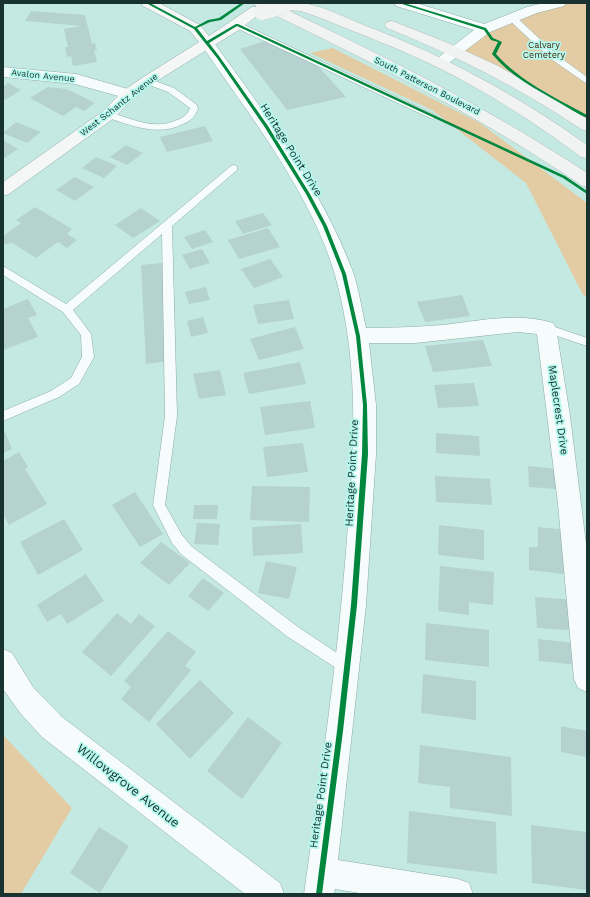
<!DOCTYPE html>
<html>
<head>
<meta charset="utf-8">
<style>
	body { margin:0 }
	#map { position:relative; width:590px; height:897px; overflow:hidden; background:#c4e9e2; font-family:"Work Sans",sans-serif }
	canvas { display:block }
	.frame { position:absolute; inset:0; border:4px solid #17322f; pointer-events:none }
</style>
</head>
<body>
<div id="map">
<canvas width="590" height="897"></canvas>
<div class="frame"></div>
</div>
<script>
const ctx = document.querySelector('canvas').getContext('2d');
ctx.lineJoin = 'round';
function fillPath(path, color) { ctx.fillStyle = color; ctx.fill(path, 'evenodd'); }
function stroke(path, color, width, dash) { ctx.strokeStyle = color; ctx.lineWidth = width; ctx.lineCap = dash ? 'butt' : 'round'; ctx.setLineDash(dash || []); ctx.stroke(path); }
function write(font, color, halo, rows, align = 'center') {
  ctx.font = font + ' "Work Sans",sans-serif'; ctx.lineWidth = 3.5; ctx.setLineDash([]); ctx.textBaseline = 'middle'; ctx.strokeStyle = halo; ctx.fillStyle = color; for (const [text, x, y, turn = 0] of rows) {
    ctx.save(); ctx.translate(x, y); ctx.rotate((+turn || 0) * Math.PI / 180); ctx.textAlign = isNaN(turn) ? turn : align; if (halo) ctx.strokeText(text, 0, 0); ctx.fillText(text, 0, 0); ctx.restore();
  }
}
const green = new Path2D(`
	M559,3H587V126L455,51L471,38Z
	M333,48L480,123L587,203V296L583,295L526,183L432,110L310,53Z
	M3,735L72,808L21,894H3Z`);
const building = new Path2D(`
	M31,11L85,15L92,44L95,43L97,50H94L97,62L73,66L71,56L67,57L65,47H68L64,29L81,26L25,21Z
	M265,41L317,65L346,97L287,110L240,49Z
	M8,83L21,90L5,100L3,99V87Z
	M48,87L67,89L95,103L84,111L76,107L63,116L30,98Z
	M16,122L41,132L27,143L3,133Z
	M205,126L213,141L167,152L160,137Z
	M3,140L18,149L3,159Z
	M126,145L143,153L127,165L110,157Z
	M96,157L117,166L104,178L82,168Z
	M75,177L94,187L75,201L56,190Z
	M35,207L72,229L67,234L77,240L67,248L58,242L36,258L11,242L6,245L3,243V236L21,223L16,220Z
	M141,208L160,221L133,238L115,225Z
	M263,213L272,225L243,234L235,221Z
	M268,228L280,247L239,259L228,240Z
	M205,230L213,242L192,249L184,237Z
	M202,249L210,263L190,269L182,255Z
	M270,259L283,277L254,288L241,269Z
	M162,263L169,361L146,364L141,265Z
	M206,287L210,300L189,304L185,292Z
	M462,295L470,316L425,322L417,302Z
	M28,299L37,315L28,318L38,337L3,350V309Z
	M289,300L294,319L258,324L253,305Z
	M203,317L208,333L191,337L187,321Z
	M295,327L304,349L259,360L250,339Z
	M483,340L492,366L433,372L425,346Z
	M300,362L306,384L249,394L243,373Z
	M220,370L226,395L199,399L193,374Z
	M474,383L479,406L438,408L434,385Z
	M310,401L315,428L265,435L260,407Z
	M5,432L12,449L3,453V433Z
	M436,433L479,436L480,456L436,453Z
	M303,443L308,472L267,477L263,447Z
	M19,452L28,467L25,469L47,504L9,525L3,514V461Z
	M528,466L556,469L557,489L529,487Z
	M435,476L490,479L492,505L436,502Z
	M252,486L310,487L309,522L250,520Z
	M135,492L163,534L140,547L112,505Z
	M194,505H218L217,519H193Z
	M64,519L83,550L38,575L20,542Z
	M197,523L220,524L218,545L194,544Z
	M301,524L303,553L253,556L252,527Z
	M439,525L484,530V560L438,555Z
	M538,527L569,530L572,575L529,570V547H538Z
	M161,542L190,563L169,585L140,563Z
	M266,561L297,567L289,599L258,593Z
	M440,566L494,572L493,605L469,602V615L438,611Z
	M86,574L104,601L67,624L61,614L47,622L37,605Z
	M203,578L224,593L208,611L188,596Z
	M535,597L576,600L579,631L537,628Z
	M117,613L131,624L139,614L155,626L111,676L82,652Z
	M426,623L489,630V667L425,660Z
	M168,631L196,652L185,666L191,670L149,722L121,699L131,687L124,681Z
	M538,639L576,643L578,665L539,661Z
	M423,674L476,681V720L421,713Z
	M200,680L234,713L190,759L156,724Z
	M248,717L282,743L242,799L207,771Z
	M561,726L587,731V757L561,752Z
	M420,745L511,757L512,816L450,808V787L418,783Z
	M409,811L496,822L497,874L407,863Z
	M531,825L587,832V890L532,883Z
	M99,827L129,846L100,893L70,873Z`);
const path = new Path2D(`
	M446,123L481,139`);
const lane = new Path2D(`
	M508,15H514L557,55L587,77V84L551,59L508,19Z
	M234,23H240L437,116L433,119L430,118L234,27Z
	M147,78L174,88L197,105L198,109C195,117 190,121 183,124C157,137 131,125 105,117V113L108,112C131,118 154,131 177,120C183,118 188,114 190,108L168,92L144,83L143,81Z
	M234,165L237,166V170L172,226L177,416L165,505L182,535L191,546L298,627L352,663L354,668L352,673L347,675L288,637L181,554L172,543L153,505L165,416L162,234L73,310L91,334L94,357L79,384L59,397L3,421V411L51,391L71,378L82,357L81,335L63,312L3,275V266L66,304L231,166Z
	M546,324L587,338V346L542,331L541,328Z`);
const street = new Path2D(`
	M394,3H416L484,24L527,7L543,3H566L564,6L537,13L490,32L445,66H435L432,63L435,60L474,30L396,6Z
	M207,39L212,40C265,113 321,187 353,272C359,290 362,310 366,328C392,328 417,327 443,325C478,321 518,312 553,323L556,328L570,416L587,552V692L578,688L574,679L558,504L537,334L518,332L415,343H369L376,405V454L366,605L338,860L458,879L469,883L473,894H365L335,889L334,894H304C320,781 337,666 346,551C354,457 361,368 335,275C312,194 247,112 200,43L202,40Z
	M3,67L76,74L135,91L137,94L135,97L129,99L75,84L3,77Z
	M3,649L12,653L33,687L62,717L280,883L284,894H245L42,737L21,714L3,689Z`);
const secondary = new Path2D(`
	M141,3H159L200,25L209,36L252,7H262L264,10L242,28L152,84L135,97L114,118L9,194L3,196V182L102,112L123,91L142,78L199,42L190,31L143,6Z`);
const primary = new Path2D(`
	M254,3H272L277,5L279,3C286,3 293,2 300,3C323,5 345,18 366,26C445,56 519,96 587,145V158L581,157C536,123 489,93 439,68C401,49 360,34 321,18L301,11L287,10C390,59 492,110 587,173V187L581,185C478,115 368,60 256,6Z
	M392,21L448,43L498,66L546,93L587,119V131L581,129C520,88 455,55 387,28L385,25L387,22Z`);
const primaryBridge = new Path2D(`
	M262,12L284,6`);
const cycleway = new Path2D(`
	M146,3H150L195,27L208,20L219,18L241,3H245L221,20L210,22L197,28L207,41L236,24H238L565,176L587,191V194L563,178L237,26L209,43L219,56L268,126L310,194L327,226L346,274L360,336L367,405L368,454L357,605L343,731L322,894H316L337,731L351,605L362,454L363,405L356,336L342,274L323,226L306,194L264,126L217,58L194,29Z
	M399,3H404L486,28L493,38L502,42L496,54C520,81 555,98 587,115V118C578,114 569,108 560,103C536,89 510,76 492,54L498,42L491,40L484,30Z`);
const farParknames = [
	["Calvary",544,45],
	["Cemetery",544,55]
];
const farStreetnames = [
	["Avalon Avenue",43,76,6],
	["South Patterson Boulevard",427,86,27],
	["West Schantz Avenue",119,105,-38]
];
const streetNames = [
	["Heritage Point Drive",291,150,58],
	["Maplecrest Drive",558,410,82],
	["Heritage Point Drive",352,473,-87],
	["Heritage Point Drive",321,795,-82]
];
const nearStreetnames = [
	["Willowgrove Avenue",128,786,38]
];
fillPath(green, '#e3cca3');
fillPath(building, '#b5d2d0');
stroke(lane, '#8daaa6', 1);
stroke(street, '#8daaa6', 1);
stroke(secondary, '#8daaa6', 1);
stroke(primary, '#b1bcba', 1);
stroke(path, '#c8d4d2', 2, [1.5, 2]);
fillPath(lane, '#f6fcfb');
fillPath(street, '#f6fcfb');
fillPath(secondary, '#f4f7f6');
fillPath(primary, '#f1f3f3');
stroke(primaryBridge, '#b1bcba', 16, []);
stroke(primaryBridge, '#f1f3f3', 16);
fillPath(cycleway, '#00873e');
write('9px', '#492c0d', '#b5f8ed', farParknames);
write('9px', '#17322f', '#b5f8ed', farStreetnames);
write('11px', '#17322f', '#b5f8ed', streetNames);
write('13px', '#17322f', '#b5f8ed', nearStreetnames);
</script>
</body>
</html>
